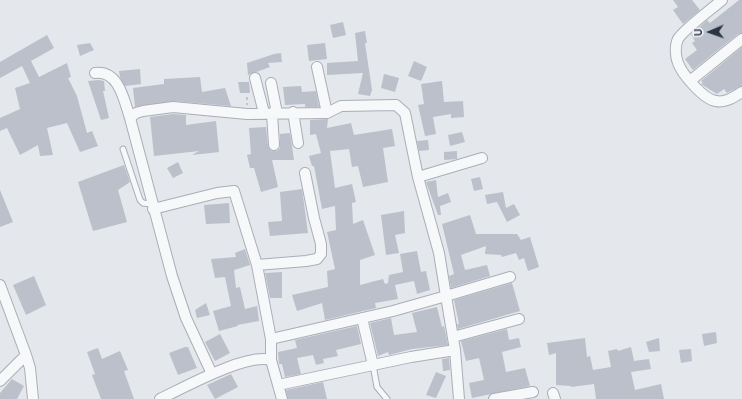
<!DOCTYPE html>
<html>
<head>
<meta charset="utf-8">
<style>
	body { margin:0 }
	#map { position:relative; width:742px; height:399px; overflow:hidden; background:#e4e7ec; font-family:"DM Sans",sans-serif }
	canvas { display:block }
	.north { position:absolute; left:690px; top:12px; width:40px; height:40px; -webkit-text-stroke:3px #f4f6f9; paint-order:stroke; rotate:268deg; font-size:11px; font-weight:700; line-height:16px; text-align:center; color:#2b3445 }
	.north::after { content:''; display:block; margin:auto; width:14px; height:18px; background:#2b3445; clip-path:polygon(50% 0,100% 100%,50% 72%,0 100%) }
</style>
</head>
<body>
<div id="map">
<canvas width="742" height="399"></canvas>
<div class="north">U</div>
</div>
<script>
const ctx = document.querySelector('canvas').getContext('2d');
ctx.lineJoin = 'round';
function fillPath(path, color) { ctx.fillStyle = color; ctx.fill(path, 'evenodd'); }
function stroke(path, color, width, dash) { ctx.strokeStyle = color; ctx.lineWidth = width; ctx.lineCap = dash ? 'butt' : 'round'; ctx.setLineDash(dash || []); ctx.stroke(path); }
const building = new Path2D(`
	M673,0H692L700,10L683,24L673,10L678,7Z
	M739,0H742V33L738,34L693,70L685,59L697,50L692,43L695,41L691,35L707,20L710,23Z
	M343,22L346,35L333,38L330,25Z
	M365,31L367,43H365L372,90L370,96L358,94L363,73L327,75V63L358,61L355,33Z
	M47,35L54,48L31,61L39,77L67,63L71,77L68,78L77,96L87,133L92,131L98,146L80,152L67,123L47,128L53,155L40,156L38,145L20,155L7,128L0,131V118L20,109L15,88L30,83L22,66L0,78V62Z
	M90,43L94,50L80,56L77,45Z
	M325,43L327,59L309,61L307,45Z
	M742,47V86L727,93L724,89L717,94L701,84L703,83L701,81Z
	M281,53L282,62L268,63L270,67L248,75L247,63L274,54Z
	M414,61L427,67L421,81L408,76Z
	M140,69L141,84L125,86L120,77L119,71Z
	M384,74L399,78L395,92L381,88Z
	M200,77L202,92L225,88L231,106L173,101L135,107L133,88L164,84V79Z
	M99,80L104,81L105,91H103L109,118L101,120L88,81Z
	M442,81L444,102L463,101L464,117L451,118V114L433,117L436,134L425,136L418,105L424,104L421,84Z
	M238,82H249L250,93H240Z
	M301,86L302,92L316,91L319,107H305V104L285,105L283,87Z
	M173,114L186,115V125L216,121L219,152L192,155L199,151L154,156L150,117Z
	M328,119L327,128L351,123L354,135L392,129L395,146L383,148L388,182L363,187L358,166L352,167L349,149L330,151L335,188L352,184L356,202L352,203L353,224L363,220L375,255L360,260V285L383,279L385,284L388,283L389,275L403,272L400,254L417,251L421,272L426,271L430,290L417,294L414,281L395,285L398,299L375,303L376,308L325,320L322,303L297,311L292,295L328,287L327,271L335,269L327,232L336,230L335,206L322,209L314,166H312L309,156L321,153L316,134L310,135V120Z
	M266,127L268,146L271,151H277L280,148V134L290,133L294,160H272L278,187L261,192L254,168H250L247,155L251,154L249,128Z
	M462,132L465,142L450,146L448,135Z
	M428,140L429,150L419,151L417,141Z
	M457,151V159L444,160V152Z
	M178,162L183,173L173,178L167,168Z
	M124,165L130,182L118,190L127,222L93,231L78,182Z
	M480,177L483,189L474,191L471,179Z
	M436,180L438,197L448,193L451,202L440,206L441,215H438L426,182Z
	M302,189L308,233L270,236L268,222L282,221L280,192Z
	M0,190L13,222L0,227Z
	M503,192L506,208L514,204L520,215L507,222L497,202L487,204L485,195Z
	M229,203L230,223L206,224L204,205Z
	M404,211L405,233L395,235L399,253L386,255L381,215Z
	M470,215L476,234H517L521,240L530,237L539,267L528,271L524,258L519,260L516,253L502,257L501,255L485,254L486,246L461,255L465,270L487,265L490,276L451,288L449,276L454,274L442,224Z
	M245,249L250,265L234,270L236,288L240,287L245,309L257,306L259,321L237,325L238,326L219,331L213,311L231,306L225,277L215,278L211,259L236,257L235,253Z
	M282,272V298H270L265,273Z
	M34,276L46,305L26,315L13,285Z
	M512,283L520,311L458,329L457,324H459L454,300Z
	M206,303L210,315L197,318L195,310Z
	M437,307L442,327L444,326L448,345L412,349L389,355L388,352L378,356L370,323L391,318L394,335L417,332L412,313Z
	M357,326L361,344L336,350L338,356L323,359L324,363L316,365L313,355L297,358L301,374L285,377L282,364H279L278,352L297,348L295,340Z
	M507,329L509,340L519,338L521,347L502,352L506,372L525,368L530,386L472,398L469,383L484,380L479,358L466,361L461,341Z
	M716,332L717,343L704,346L702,334Z
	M220,334L230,353L215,361L205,342Z
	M585,338L587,357L590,356L593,370L611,367L608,351L617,349L618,351L631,347L634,361L649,359L651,369L631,372L635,390L661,384L664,399H596L594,384L571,387V386L556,385V353L549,355L547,343Z
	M659,338L660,351L649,352L646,342Z
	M185,347H188L197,368L178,375L169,353Z
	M98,348L102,359L120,351L128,370L124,371L134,399H101L92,375L95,374L87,352Z
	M691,349L692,361L681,363L679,350Z
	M449,358L450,370L443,371L442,359Z
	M436,372L446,376L436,398L426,395Z
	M231,374L238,387L215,399L207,385Z
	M12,379L24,386L17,399H0V393Z
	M323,382L327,399H288L286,390Z`);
const path = new Path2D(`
	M247,97V105`);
const lane = new Path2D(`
	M123,149L140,200L143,203L151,204
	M373,365L377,387L387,399`);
const street = new Path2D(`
	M722,0C713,8 683,30 678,39C675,45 675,56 678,63C682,74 704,100 716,101C726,103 734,97 742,92
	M317,67L327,113
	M95,73C119,70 124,100 130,118L172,276L186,318L212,374
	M255,78L264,113
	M690,81L742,39
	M271,83L277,113
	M293,112L298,143
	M272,113L274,145
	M130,118L136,113L143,111L173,107L247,114L327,113L341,106L396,105L405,113L418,177L439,253L446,296L510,277
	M418,177L482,158
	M153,209L217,193L234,191L257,265L271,339
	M257,265L306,261L317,259L321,254V244L314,218L305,173
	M0,285L26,355L30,368L33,399
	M362,318L373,365
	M453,337L519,319
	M271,360V339L393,311L446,296L455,350
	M0,381L26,355
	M278,385L411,357L455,350L459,399
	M553,393L555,399
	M160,399C185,387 246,353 271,360L282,399
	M494,399L533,392`);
fillPath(building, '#bbc0ca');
stroke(lane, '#a9aeb7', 7);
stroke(street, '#a9aeb7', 12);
stroke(path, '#c2c5cb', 2, [3, 3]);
stroke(lane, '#f7f8fa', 5);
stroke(street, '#f7f8fa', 10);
</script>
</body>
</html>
